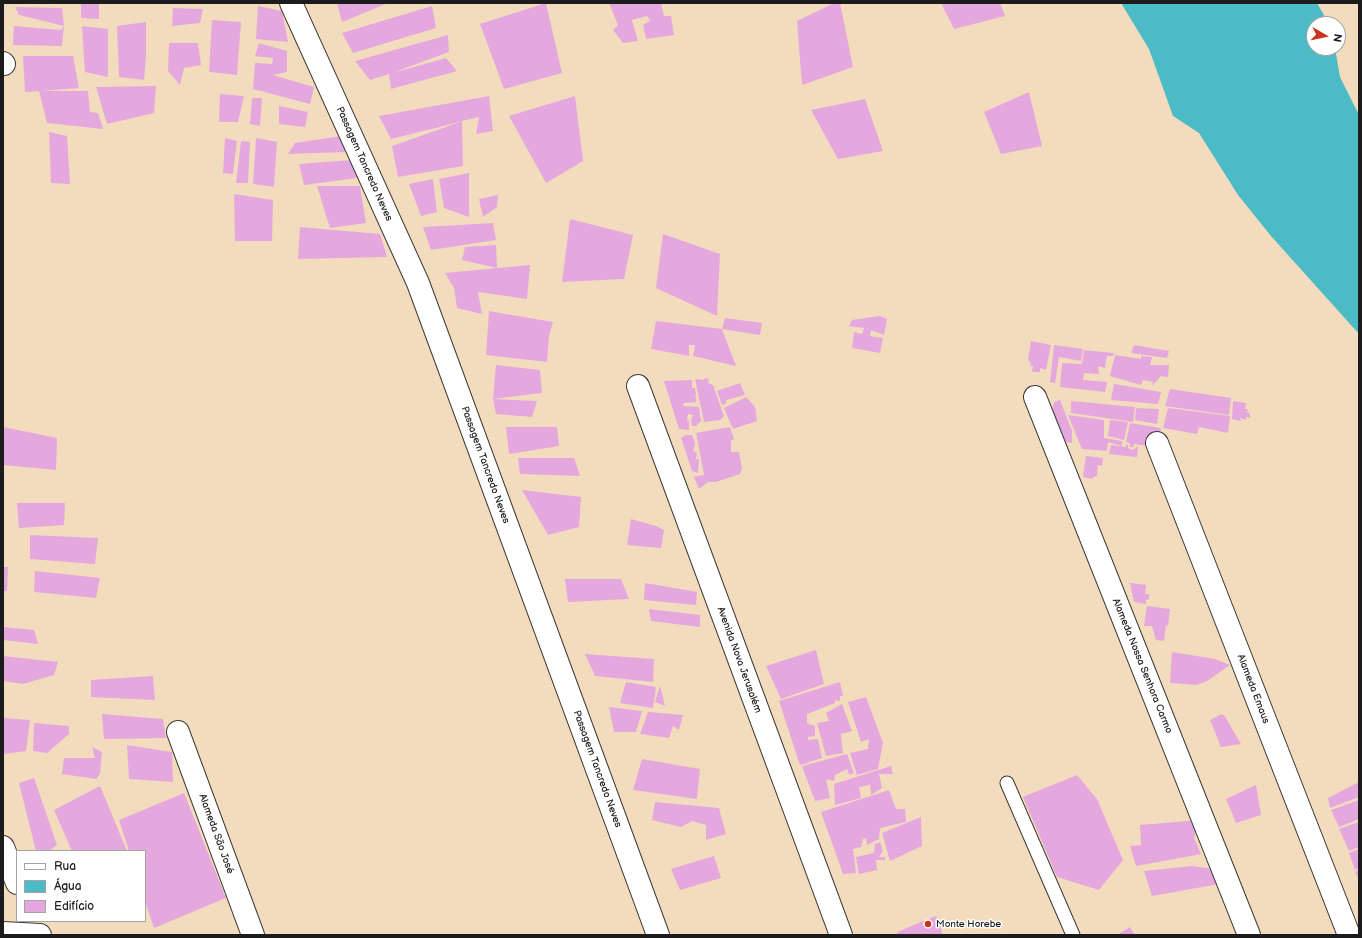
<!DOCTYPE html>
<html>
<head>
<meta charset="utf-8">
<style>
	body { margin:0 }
	#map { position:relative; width:1362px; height:938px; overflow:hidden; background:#f3dcbe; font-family:"Balsamiq Sans",sans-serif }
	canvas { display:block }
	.frame { position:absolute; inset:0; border:4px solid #1c1c1c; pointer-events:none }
	.legend { position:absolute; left:16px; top:850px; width:130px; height:72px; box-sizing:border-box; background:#fff; border:1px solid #a4a4a4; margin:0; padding:5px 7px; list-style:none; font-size:12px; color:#1c1c1c }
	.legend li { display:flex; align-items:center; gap:8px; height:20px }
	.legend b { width:20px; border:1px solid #a4a4a4 }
	.north { position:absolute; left:1306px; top:16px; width:40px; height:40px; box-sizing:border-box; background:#fff; border:1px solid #a4a4a4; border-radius:50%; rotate:99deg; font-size:11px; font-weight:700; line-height:16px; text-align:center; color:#1c1c1c }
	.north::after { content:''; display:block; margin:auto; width:14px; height:18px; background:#c8321e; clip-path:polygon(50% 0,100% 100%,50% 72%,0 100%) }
</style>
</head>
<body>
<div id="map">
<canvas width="1362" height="938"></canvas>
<div class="frame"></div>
<ul class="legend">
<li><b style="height:5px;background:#fff"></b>Rua</li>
<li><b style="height:11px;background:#4dbbc6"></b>Água</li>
<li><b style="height:11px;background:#e4a8de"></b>Edifício</li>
</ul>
<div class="north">N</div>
</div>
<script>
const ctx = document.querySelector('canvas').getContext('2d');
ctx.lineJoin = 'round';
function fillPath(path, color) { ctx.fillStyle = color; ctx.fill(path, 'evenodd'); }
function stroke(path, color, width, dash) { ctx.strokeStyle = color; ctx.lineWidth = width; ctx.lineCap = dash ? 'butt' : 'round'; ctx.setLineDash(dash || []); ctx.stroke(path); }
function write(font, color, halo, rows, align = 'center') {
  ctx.font = font + ' "Balsamiq Sans",sans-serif'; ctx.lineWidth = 3; ctx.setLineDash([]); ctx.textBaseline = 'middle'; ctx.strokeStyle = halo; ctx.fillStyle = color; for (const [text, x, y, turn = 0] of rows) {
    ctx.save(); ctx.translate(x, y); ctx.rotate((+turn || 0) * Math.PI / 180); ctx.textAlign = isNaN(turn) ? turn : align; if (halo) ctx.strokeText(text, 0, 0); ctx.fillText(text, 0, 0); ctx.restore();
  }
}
const water = new Path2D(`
	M1121,3H1317L1329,24H1314V48H1335L1340,77L1359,115V334L1271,236L1238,195L1199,133L1173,116L1149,49Z`);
const building = new Path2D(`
	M81,3H99V19L81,18Z
	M337,3H388L342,22Z
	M546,3L562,73L504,89L480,24Z
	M609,3H661L664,16H671L674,35L646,39L643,25L650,21L647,16L632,20L638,41L623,43L613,30L618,25Z
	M834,3H840L853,67L802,85L797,21Z
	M941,3H1000L1005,16L954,29Z
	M258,6L282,11L288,42L256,39Z
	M432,6L436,28L353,53L342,33Z
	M15,7L62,8L64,26L19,15Z
	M173,8L203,9L200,23L172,26Z
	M212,20L241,22L237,75L209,72Z
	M146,22V56L144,80L119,77L117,26Z
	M14,26L61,30L64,26L62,46L13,45Z
	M82,26L108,29V77L85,72Z
	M448,35L449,52L392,73L446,58L457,71L391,89L389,74L370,80L355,61Z
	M169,43H198L201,65L184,68L180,85L168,71Z
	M259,43L287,51V72L273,75L314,87L310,104L253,89L255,63L272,64L273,58L255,56Z
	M23,56H73L79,88L41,91H88L90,112L98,113L103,129L47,123L39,91L25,92Z
	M156,86L154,113L107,124L96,87Z
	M1029,92L1042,146L1001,154L984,112Z
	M220,94L244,96L238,122H219Z
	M489,96L493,131L476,134L479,117L462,121L463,166L398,177L392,146L460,122L391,139L379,116Z
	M575,96L583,161L546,183L509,116Z
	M252,98H262L260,126L250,124Z
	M865,99L883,151L838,159L811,110Z
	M279,106L308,112L305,127L279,124Z
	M49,132L67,136L70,184L51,183Z
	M341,136L345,152L288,154L295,143Z
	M225,138L237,141L233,174L223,173Z
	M256,138L277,142L274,187L253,184Z
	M241,141L250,142L248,183H236Z
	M351,160L357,178L304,185L299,164Z
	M469,173V217L444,208L439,179Z
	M433,179L437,212L421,216L409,184Z
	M317,186H360L366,223L330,228Z
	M234,194L273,200L272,241H235Z
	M498,195L497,207L483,217L479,199Z
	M570,219L633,235L624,279L562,282Z
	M493,223L496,240L431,250L423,227Z
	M300,227L380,234L387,257L298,259Z
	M663,234L720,254L717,316L656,288Z
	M496,245L497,268L462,260L465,247Z
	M530,265L527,299L478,292L482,314L457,308L454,288L445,273Z
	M489,311L553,322L549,336L547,362L486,355Z
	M880,316L887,319L884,335L871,330L870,336L883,338L880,353L852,348L854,332L862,334L864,328L849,326L852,320Z
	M725,318L762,323L760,335L722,329Z
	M656,321L722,329L736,366L693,356L695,345H689V356L651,349Z
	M1031,341L1051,345L1046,370L1040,368V372H1032L1033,366H1031L1030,361L1028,360Z
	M1054,345L1083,349L1081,361L1059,357L1055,383L1050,382Z
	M1134,345L1169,351L1167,358L1131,353Z
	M1084,350L1114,353L1113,356H1107L1105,368L1098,366L1099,374L1084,373L1083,380L1107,382L1105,392L1060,387L1062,363L1082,364Z
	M1115,355L1141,359V356L1152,357L1150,365H1169L1168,377L1161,376L1152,386L1153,382L1143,380L1141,385L1110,376Z
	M496,365L540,370L542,393L493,399Z
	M705,378L709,379L708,383L713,385L724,416L720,420L704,422L695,379L704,380Z
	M692,380V388H695L696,396H693L696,397V402L684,403L683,406L699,407L701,421L698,424L697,423V426H692L691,420L693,415L688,414L687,420L689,421V430L679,429L664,381Z
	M740,383L745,395L726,400V404L722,405L717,391Z
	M1114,384L1161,392L1158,404L1111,400Z
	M1170,389L1231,398L1229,415L1165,406Z
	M746,397L755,407L757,421L733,429L724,408Z
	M493,399L537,401L532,417L496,414Z
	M1060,400L1072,431V443L1067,442L1066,445L1053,442L1049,431L1054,402Z
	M1071,401L1135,407L1133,422L1071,413Z
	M1233,401L1246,403L1245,409H1248L1247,412L1250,414V418L1246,417V420L1240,418L1241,421L1232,419Z
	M1136,408L1159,409L1157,424L1135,420Z
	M1168,408L1230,416L1228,433L1199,427L1197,434L1163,428Z
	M1068,415L1104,420V438L1122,441V446L1108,442L1107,451L1082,449Z
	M1110,420L1128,422L1124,440L1108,436Z
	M1130,423L1161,428L1160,434L1153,447L1134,444L1133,447H1130V443L1126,442Z
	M3,427L57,438L56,470L3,465Z
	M506,427H557L559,446L509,454Z
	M730,427L734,439L731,441V452H739L742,468L740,474L716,482H708L699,489L694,477L704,475L696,433Z
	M686,435H692L695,444L693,451L697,453L696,459H699L698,473L692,471L681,438Z
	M1128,444V448L1133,450L1138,446L1137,457L1109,454L1111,445L1125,447Z
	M1086,456L1103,458L1102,466L1098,465L1097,476L1093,477V479L1083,477Z
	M518,458H574L580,476L520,474Z
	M522,490L581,497L579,527L548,535Z
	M17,503H65L64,525L19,528Z
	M631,519L656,526L664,530L661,548L627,545Z
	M30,535L98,538L95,564L30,559Z
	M3,567H8L7,591H3Z
	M35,571L100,578L96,598L34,592Z
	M565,579H621L629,599L568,602Z
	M645,583L697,592L696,605L644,600Z
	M1130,583L1146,585L1145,594H1149V599L1146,600V604L1134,602Z
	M1147,606L1170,609L1168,626L1166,625L1164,641L1156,640L1152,626H1144Z
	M649,609L700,615V627L651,621Z
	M3,627L34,630L38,644L3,640Z
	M816,650L824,684L781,699L766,666Z
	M1172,652L1215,659L1230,665L1207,681L1197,685L1170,683Z
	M585,654L654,659L653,682L595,676Z
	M3,656L58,662L54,675L23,684L3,681Z
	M153,676L155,700L91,697V680Z
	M626,682L656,687L653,708L620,703Z
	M840,682L843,696H840V701L835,700V703L807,714V723L815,726V736L808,737V740L818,739L822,758L800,765L779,701Z
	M660,686L665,706L655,702Z
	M866,697L883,743L878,769L857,775L850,753L868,749L869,739L861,742L848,702Z
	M842,704L852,731L841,734L843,753L826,756L817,723L829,721L826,713Z
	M609,707L642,711L636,732H614Z
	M648,712L683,715L679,730L673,726L669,738L640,734Z
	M102,714L163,719L166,738L104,739Z
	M1222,714L1226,718L1241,744L1221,747L1210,720Z
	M3,718L30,720L26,751L3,754Z
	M34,723L69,726V734L47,753L33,751Z
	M127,745L172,752L173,782L129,779Z
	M92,747L102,752L100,774L96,779L62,774L64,758H95Z
	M847,754L854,773L849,775L847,769L835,775L834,781L826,779L830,798L815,801L802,766Z
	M642,759L700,769L697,799L633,790Z
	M891,766L893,774H879L882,788L871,795L870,785L859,787L861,798L835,805L834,784Z
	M1077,775L1097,799L1123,860L1099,890L1057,877L1023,797Z
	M34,778L57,845L49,851H36L19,783Z
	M1359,782V797L1330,808L1328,798Z
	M1256,785L1261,815L1236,823L1226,799Z
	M100,786L127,851H72L54,810Z
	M889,790L896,809H905L906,822L880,828L879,839L867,845L866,838L863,839L861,847L853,849L856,873L843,874L821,812Z
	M184,793L226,898L154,928L145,901V851H129L119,820Z
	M1359,800V819L1339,827L1331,810Z
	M655,802L719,808L726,834L706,840V825L692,821L681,827L652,820Z
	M921,817L922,846L890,861L882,833Z
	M1199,820L1194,838L1201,854L1136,866L1130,846L1141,845L1140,825Z
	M1359,822V847L1349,851L1339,829Z
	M880,842L883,851L879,857H885V860H876L877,870L859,874L856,857L874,853L875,844Z
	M1359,849V868L1355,870L1349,853Z
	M714,856L721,878L680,890L671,869Z
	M1192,866L1214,869L1219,884L1152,896L1144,871Z
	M1359,870V880L1355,872Z
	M936,916L943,935H898L897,932Z
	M1130,927L1134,934L1133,935H1117Z`);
const lane = new Path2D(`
	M1007,783L1073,935`);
const street = new Path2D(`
	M291,3L418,283L658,935
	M3,63L4,64
	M638,386L841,935
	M1035,397L1249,935
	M1157,443L1349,935
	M178,732L253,935
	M3,847L17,883`);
const secondary = new Path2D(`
	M3,933L40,935`);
const markers = [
	[928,924,4,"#c8321e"]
];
const streetNames = [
	["Passagem Tancredo Neves",364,164,66],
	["Passagem Tancredo Neves",485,465,70],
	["Avenida Nova Jerusalém",739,660,70],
	["Alameda Nossa Senhora Carmo",1142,666,68],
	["Alameda Emaus",1253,689,69],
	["Passagem Tancredo Neves",597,769,70],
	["Alameda São José",216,834,70]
];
const poiNames = [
	["Monte Horebe",936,924]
];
fillPath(water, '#4dbbc6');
fillPath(building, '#e4a8de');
stroke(lane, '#3c3934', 15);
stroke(street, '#3c3934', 24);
stroke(secondary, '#3c3934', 24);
stroke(lane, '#fff', 13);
stroke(street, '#fff', 22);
stroke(secondary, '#fff', 22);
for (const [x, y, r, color] of markers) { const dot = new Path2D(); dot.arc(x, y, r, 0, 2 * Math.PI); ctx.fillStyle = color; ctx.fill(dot); stroke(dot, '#fff', 1.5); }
write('10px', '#1c1c1c', '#fff', streetNames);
write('10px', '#1c1c1c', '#fff', poiNames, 'left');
</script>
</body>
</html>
